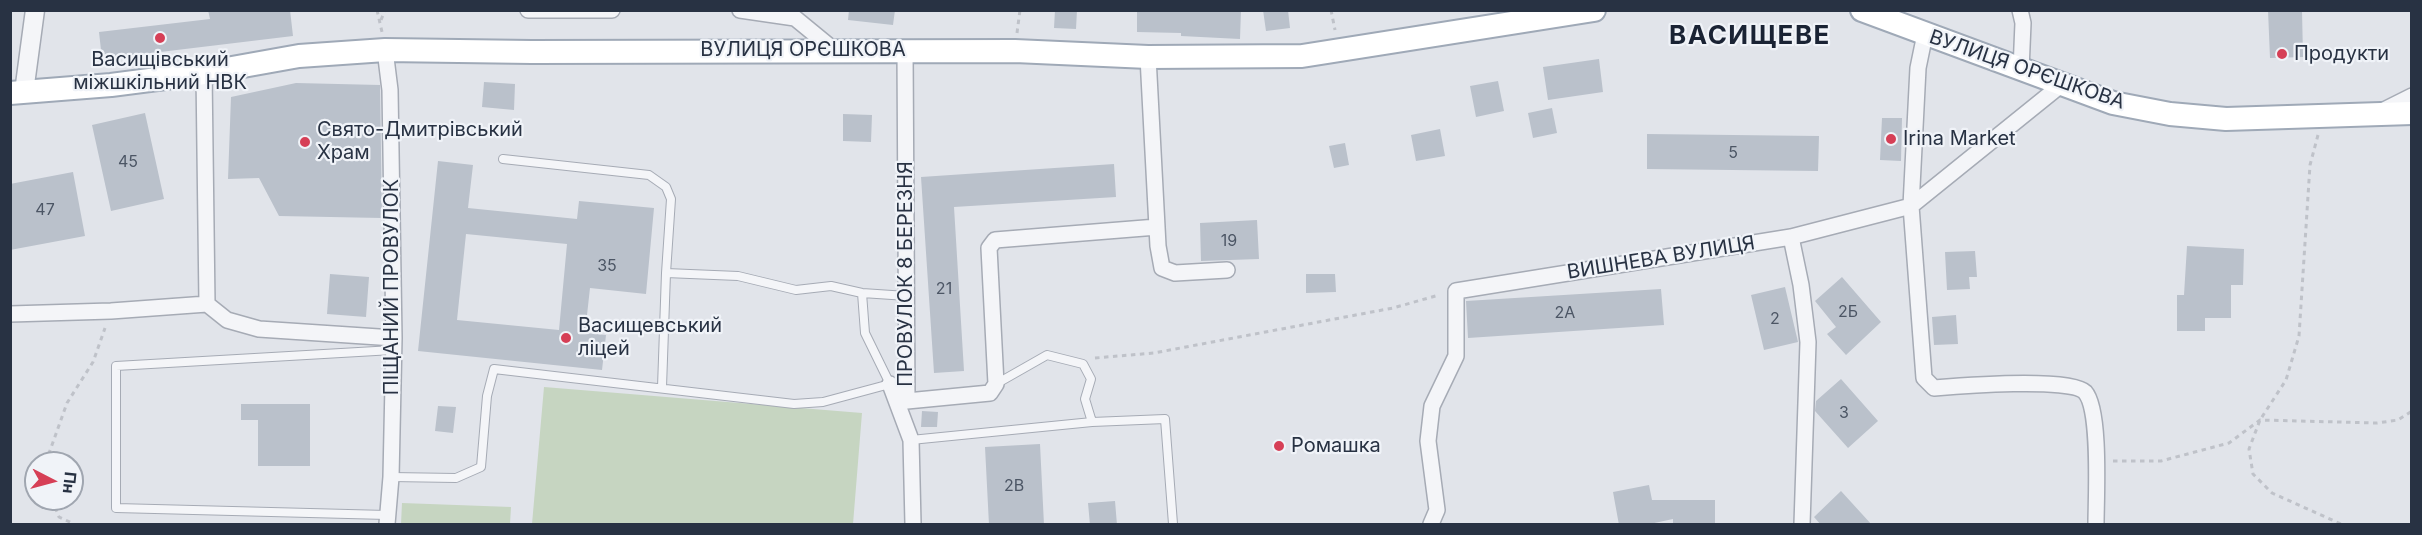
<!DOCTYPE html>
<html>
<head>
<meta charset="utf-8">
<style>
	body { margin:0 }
	#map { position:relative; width:2422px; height:535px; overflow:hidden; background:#e1e4ea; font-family:Inter,sans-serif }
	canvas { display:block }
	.frame { position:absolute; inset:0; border:12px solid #283243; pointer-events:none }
	.north { position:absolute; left:24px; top:451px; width:60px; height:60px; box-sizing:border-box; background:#f0f3f8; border:2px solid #a0a6b0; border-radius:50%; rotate:96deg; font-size:16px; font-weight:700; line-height:24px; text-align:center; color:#283243 }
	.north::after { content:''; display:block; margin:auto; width:21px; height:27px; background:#d63f56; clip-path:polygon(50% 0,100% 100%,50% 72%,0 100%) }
</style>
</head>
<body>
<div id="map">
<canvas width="2422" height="535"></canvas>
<div class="frame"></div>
<div class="north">Пн</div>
</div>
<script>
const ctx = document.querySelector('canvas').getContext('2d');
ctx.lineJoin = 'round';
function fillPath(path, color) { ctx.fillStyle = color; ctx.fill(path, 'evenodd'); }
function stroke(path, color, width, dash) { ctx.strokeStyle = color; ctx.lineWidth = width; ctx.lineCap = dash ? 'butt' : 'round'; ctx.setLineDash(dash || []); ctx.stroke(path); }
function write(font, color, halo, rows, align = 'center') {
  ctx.font = font + ' Inter,sans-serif'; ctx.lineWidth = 4.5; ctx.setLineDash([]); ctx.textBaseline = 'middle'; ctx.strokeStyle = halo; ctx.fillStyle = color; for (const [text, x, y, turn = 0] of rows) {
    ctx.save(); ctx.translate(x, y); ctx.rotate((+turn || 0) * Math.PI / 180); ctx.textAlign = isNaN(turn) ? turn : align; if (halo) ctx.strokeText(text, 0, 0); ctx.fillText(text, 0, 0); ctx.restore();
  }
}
const green = new Path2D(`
	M544,387L862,413L853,524H532Z
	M402,503L511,507L510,524H401Z`);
const building = new Path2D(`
	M208,10H290L293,36L102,59L99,32L210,19Z
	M849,10H895L893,25L848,20Z
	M1055,10H1077L1076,29L1054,28Z
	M1137,10H1241L1240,39L1181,36V33L1137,32Z
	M1263,10H1288L1290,28L1266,31Z
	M2268,10H2302L2303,57L2270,58Z
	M1599,59L1603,92L1548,100L1543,67Z
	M1498,81L1504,111L1476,117L1470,86Z
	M484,82L515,84L514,110L482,107Z
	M296,83L380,85L382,218L279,216L259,178L228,179L231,97Z
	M1552,108L1557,133L1533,138L1528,113Z
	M145,113L164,199L111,211L92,125Z
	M843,114L872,115L871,142L843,141Z
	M1882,118H1902L1901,161L1880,160Z
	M1440,129L1445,156L1416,161L1411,135Z
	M1647,134L1819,136L1818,171L1647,169Z
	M1345,143L1349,165L1334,168L1329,146Z
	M438,161L473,165L468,208L577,219L579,201L654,208L646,294L590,288L585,333L606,335L602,370L418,351ZM466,234L567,244L559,330L457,320Z
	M1114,164L1116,197L954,207L964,371L934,373L921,177Z
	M73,172L85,236L10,250V184Z
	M1257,220L1259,259L1201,261L1200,223Z
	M2187,246L2244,249L2243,285H2231V318H2205V331H2177V295H2184Z
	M1975,251L1977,277H1969L1970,289L1947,290L1945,252Z
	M330,274L369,277L366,317L327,314Z
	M1306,274H1335L1336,292L1306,293Z
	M1842,277L1881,322L1846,355L1827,334L1836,327L1815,301Z
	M1785,287L1798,342L1764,350L1751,295Z
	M1661,289L1664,325L1468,338L1466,301Z
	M1956,315L1958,344L1934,345L1932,317Z
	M1841,379L1878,421L1848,448L1815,411L1816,401Z
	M241,404H310V466H258V420H241Z
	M438,406L456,407L453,433L435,431Z
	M922,411L938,412L937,427H921Z
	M1040,444L1044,525H989L985,447Z
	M1649,485L1652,500H1715V525H1673V519L1645,525H1619L1613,492Z
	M1841,491L1872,525H1821L1814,517Z
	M1115,501L1117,525H1090L1088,503Z`);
const path = new Path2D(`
	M377,10L382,32
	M1331,10L1335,30
	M381,20L385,10
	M1017,33L1020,10
	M2318,135L2310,165L2299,336L2286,380L2260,420L2249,449L2253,474L2272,493L2341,524
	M1095,358L1154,353L1393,308L1439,295
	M2113,461H2161L2229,443L2260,420L2377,423L2398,420L2412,411
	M48,463V456L67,403L93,362L105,328
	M52,499L59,517L74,524`);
const service = new Path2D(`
	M503,159L649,175L666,187L671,199L666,273L738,276L796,290L831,286L862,293L907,296
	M996,384L1047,355L1083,364L1091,379L1085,399L1092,422
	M662,387L666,273
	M911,440L1092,422L1165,419L1173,524
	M391,477L456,478L481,467L487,396L494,369L794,404L823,402L890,384L865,333L862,293
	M387,515L116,508V366L393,350`);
const minor = new Path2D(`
	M528,10H612
	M740,10L795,18L834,50
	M2020,10L2023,23L2021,70
	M1925,34L1918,68L1911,206L1924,378L1934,388C1958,386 2071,377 2085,392C2101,410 2096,498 2096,524
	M385,50L390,90L394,338L391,477L387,524
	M905,50L907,401L890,384L911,440L913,524
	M1148,57L1158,246L1162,268L1175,273L1227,270
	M2382,111L2412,96
	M1791,237L1801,285L1808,342L1802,524
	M207,304L227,320L259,329L394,338
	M10,314L111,311L207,304L204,73
	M907,401L990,393L996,384L989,248L995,240L1157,227
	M1431,524L1437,510L1428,441L1432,406L1456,356V291L1791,237L1911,206L2061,85`);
const tertiary = new Path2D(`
	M24,92L35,10`);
const primary = new Path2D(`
	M1862,10L2113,103L2170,114L2226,119L2412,113
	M10,93L111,85L204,73L299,56L385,50L532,52L1015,51L1148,57L1302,56L1594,10`);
const markers = [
	[160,38,6,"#d63f56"],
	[2282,54,6,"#d63f56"],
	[1891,139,6,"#d63f56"],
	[305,142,6,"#d63f56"],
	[566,338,6,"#d63f56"],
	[1279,446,6,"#d63f56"]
];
const numberNames = [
	["5",1733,153],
	["45",128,162],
	["47",45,210],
	["19",1229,241],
	["35",607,266],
	["21",944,289],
	["2Б",1848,312],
	["2А",1565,313],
	["2",1775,319],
	["3",1844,413],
	["2В",1014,486]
];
const streetNames = [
	["ВУЛИЦЯ ОРЄШКОВА",803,50],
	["ВУЛИЦЯ ОРЄШКОВА",2027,70,19],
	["ВИШНЕВА ВУЛИЦЯ",1661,258,-9],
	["ПРОВУЛОК 8 БЕРЕЗНЯ",906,274,-90],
	["ПІЩАНИЙ ПРОВУЛОК",392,287,-90]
];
const poiNames = [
	["Продукти",2294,54],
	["Васищівський",160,60,"center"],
	["міжшкільний НВК",160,83,"center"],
	["Свято-Дмитрівський",317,130],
	["Храм",317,153],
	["Irina Market",1903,139],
	["Васищевський",578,326],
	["ліцей",578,349],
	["Ромашка",1291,446]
];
const districtNames = [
	["ВАСИЩЕВЕ",1750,36]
];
fillPath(green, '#c6d5c1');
fillPath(building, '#bac1cb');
stroke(service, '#a6abb5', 10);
stroke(minor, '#a6abb5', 18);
stroke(tertiary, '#a6abb5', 21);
stroke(primary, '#9fa9b7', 26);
stroke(path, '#bfc2c9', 3, [4.5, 4.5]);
stroke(service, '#f4f5f8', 8);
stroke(minor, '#f4f5f8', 15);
stroke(tertiary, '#f4f5f8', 18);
stroke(primary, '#fff', 22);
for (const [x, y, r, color] of markers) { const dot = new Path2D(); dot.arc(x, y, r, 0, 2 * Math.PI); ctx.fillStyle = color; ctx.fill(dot); stroke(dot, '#f0f3f8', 2); }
write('16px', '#4c5665', null, numberNames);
write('20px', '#283243', '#f0f3f8', streetNames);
write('20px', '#283243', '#f0f3f8', poiNames, 'left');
ctx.letterSpacing = '1.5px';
write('bold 26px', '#1a2334', '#f0f3f8', districtNames);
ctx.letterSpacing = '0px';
</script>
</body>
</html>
